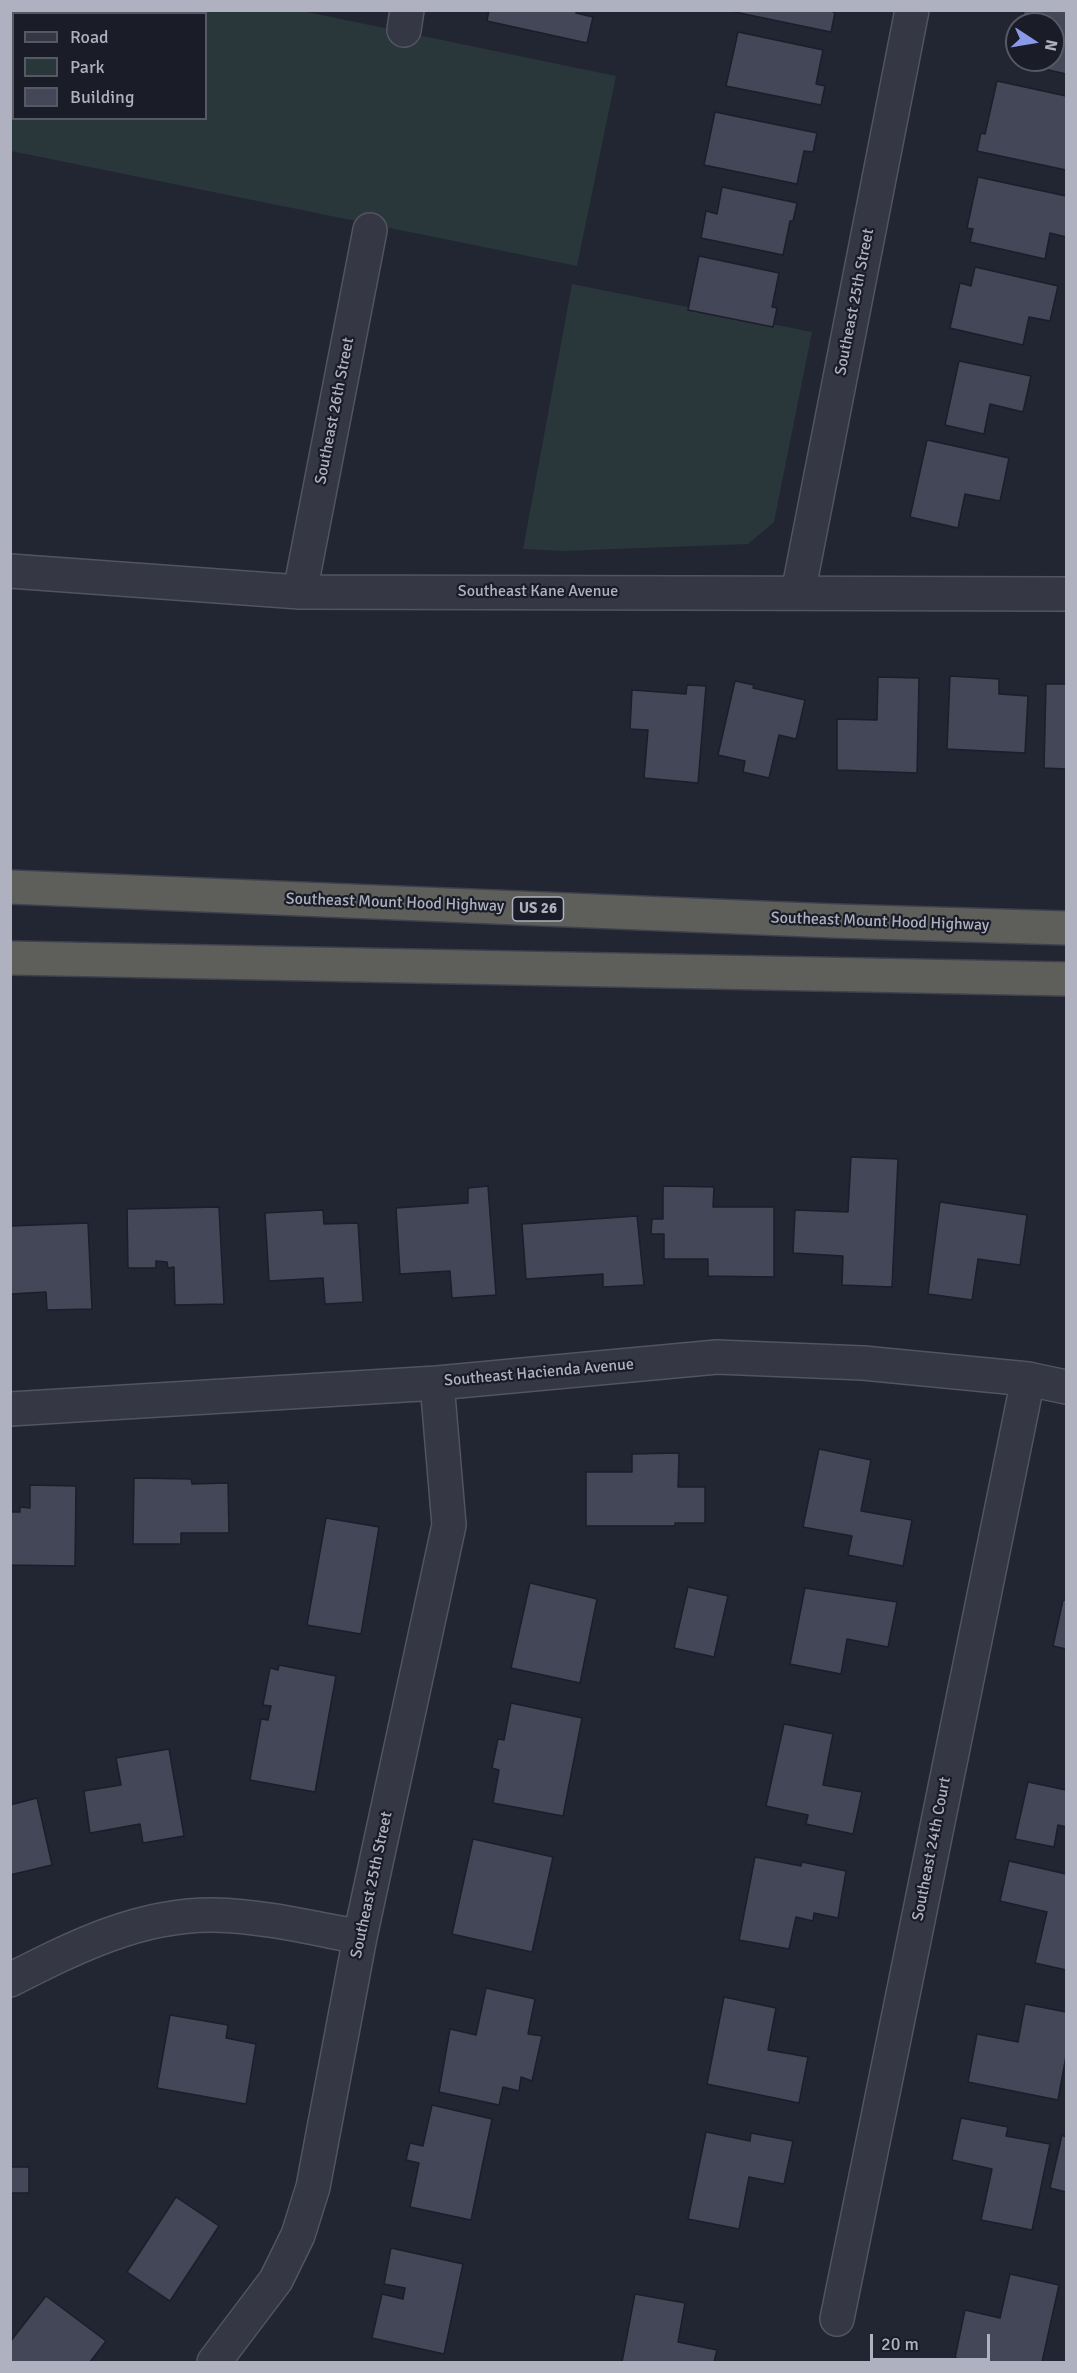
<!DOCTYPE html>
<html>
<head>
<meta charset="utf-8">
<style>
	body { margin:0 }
	#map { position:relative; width:1077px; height:2373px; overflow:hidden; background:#222532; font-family:Signika,sans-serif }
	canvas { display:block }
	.frame { position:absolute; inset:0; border:12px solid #afb1c0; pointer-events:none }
	.legend { position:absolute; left:12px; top:12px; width:195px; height:108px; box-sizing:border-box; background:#1a1d28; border:2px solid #565865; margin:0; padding:8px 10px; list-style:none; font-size:18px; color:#afb1c0 }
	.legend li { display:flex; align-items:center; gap:12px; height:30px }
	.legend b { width:30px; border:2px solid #565865 }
	.north { position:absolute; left:1005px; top:12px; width:60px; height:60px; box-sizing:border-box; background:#1a1d28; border:2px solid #565865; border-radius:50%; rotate:102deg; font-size:16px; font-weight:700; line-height:24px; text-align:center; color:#afb1c0 }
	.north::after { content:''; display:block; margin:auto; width:21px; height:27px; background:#8b99e9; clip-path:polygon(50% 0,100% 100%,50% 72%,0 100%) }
	.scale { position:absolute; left:870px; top:2334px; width:120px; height:27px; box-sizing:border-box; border:3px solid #afb1c0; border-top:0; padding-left:8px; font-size:18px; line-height:21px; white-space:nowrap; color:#afb1c0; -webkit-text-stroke:4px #1a1d28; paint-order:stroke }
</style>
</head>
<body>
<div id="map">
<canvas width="1077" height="2373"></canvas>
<div class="frame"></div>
<ul class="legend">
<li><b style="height:8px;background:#353744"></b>Road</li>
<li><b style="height:16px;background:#29363a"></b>Park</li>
<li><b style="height:16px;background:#434757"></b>Building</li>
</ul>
<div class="north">N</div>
<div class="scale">20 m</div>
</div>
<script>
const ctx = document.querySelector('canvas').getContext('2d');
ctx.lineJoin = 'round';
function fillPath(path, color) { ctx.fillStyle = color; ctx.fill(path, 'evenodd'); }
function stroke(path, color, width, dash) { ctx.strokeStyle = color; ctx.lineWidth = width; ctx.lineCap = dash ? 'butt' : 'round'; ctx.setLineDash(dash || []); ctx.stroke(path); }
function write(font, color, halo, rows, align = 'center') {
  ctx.font = font + ' Signika,sans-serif'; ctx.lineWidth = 4.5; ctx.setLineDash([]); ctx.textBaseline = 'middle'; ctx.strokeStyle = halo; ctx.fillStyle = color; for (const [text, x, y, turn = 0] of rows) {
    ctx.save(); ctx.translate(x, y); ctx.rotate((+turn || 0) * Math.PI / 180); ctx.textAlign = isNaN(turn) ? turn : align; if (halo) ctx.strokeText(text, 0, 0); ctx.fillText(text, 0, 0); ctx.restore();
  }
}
const green = new Path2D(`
	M10,11H302L616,76L577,266L11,151ZM14,14H206V118H14Z
	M572,284L812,332L774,522L748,544L564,551L523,549Z`);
const building = new Path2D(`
	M489,10H577L576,13L593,17L587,43L487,21Z
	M830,10L835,13L831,32L730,11Z
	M1024,10H1066V74L1013,62L1017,44V60H1053V24H1021Z
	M738,32L823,50L816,84L825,86L821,105L726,86Z
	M997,81L1066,96V170L977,151L981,133L985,134Z
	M715,112L817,133L813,152L804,151L797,184L704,165Z
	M978,177L1066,196V237L1050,233L1045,259L970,242L973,229L967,228Z
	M722,187L797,203L793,221H790L783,255L701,238L706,211L717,214Z
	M699,256L779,273L772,307L777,308L773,327L688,310Z
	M975,267L1058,286L1050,321L1029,317L1023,345L950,328L960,283L971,286Z
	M959,361L1031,376L1023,412L990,404L984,434L945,425Z
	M927,440L1009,458L1000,501L965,494L958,528L910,517Z
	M950,676L999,679V694L1028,696L1025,753L947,749Z
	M878,677L919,678L917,773L837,770V719L877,720Z
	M735,681L754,685L753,688L805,700L796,739L779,735L769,778L743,772L745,761L718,755Z
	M1046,684H1066V769L1044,768Z
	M687,685L706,686L698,783L644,778L648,730L630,729L632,690L686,694Z
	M851,1157L898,1159L892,1287L842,1285L843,1256L793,1253L795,1210L848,1212Z
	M488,1186L496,1295L452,1298L450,1271L400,1274L396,1208L468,1203V1188Z
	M663,1186L714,1187L713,1207H774V1277L708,1276V1259H664V1234H651L652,1219H663Z
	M940,1202L1027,1215L1020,1265L978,1259L972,1300L928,1294Z
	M219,1207L224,1304L175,1305L174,1267L168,1268L167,1262L156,1261V1268H128L127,1209Z
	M323,1210L324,1224L358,1223L363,1302L325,1304L323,1278L269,1281L265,1213Z
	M637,1216L644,1285L603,1287V1274L526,1279L522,1224Z
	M88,1223L92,1309L47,1310L46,1292L10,1294V1226Z
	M819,1449L871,1460L861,1511L912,1520L903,1566L848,1555L852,1536L803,1527Z
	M679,1453L678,1487H705V1523H675V1526H586V1472H632V1454Z
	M134,1478L191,1479L192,1484L228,1483L229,1533H181V1544H133Z
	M30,1485L76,1486L75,1566L10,1565V1512H20V1507L30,1508Z
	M326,1518L379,1527L361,1634L307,1625Z
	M530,1583L597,1599L580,1683L511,1668Z
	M688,1587L728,1596L714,1657L674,1648Z
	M805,1588L897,1602L888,1647L847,1639L841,1674L790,1664Z
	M1063,1600H1066V1649L1053,1646Z
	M279,1665L336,1676L315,1792L250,1780L261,1719L268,1720L271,1706L263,1705L270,1668L278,1670Z
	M511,1703L582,1718L563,1816L493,1803L499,1770L492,1768L498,1739L504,1740Z
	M784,1724L833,1734L823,1785L862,1792L853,1834L806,1824L808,1815L766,1806Z
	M169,1749L184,1836L143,1843L140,1824L90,1833L84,1791L121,1785L116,1758Z
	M1028,1782L1066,1790V1787V1827L1058,1825L1054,1847L1015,1839Z
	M37,1798L52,1865L10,1875V1805Z
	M473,1839L553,1857L532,1952L452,1934Z
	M755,1857L801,1866L802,1862L846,1871L838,1918L814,1913L813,1921L796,1917L789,1949L739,1940Z
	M1009,1861L1066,1874V1970L1035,1963L1047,1912L1000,1901Z
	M486,1988L535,1999L528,2034L542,2036L532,2081L521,2077L519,2091L503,2087L499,2105L439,2092L450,2029L476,2035Z
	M724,1997L776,2008L768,2050L808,2057L799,2103L707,2084Z
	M1025,2004L1066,2012V2056L1058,2100L968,2082L977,2034L1018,2042Z
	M170,2015L228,2025L226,2038L256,2044L246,2104L157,2088Z
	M432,2105L492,2119L471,2220L410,2207L419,2163L406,2160L410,2143L423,2146Z
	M961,2118L1008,2127L1006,2136L1050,2144L1032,2230L981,2220L992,2169L952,2160Z
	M706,2132L750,2141L751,2133L793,2141L784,2184L749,2177L739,2229L688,2219Z
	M1062,2135L1066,2137V2192L1050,2188Z
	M10,2167H29V2193H10Z
	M176,2197L219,2226L170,2301L127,2272Z
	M391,2248L463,2264L444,2354L372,2338L382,2294L403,2299L405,2288L384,2284Z
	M1010,2274L1059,2285L1042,2362H976L955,2358L965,2310L1000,2318Z
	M635,2294L685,2303L678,2342L717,2350L714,2362H622Z
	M46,2296L106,2341L90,2362H10V2342Z`);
const minor = new Path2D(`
	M404,30L407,10
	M10,571L300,592L1066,594
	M300,592L370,230
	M798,593L912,10
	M10,1409L437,1383L717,1357L863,1363L1028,1379L1066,1387
	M10,1980C75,1947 140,1914 214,1915C263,1916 312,1928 360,1937
	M837,2319L1028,1379
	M214,2362L276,2280L298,2235L313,2187L360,1937L449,1525L437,1383`);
const trunk = new Path2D(`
	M10,887L835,921L1066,928
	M10,958L1066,979`);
const shields = [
	[538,909,51]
];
const shieldNames = [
	["US 26",538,909]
];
const streetNames = [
	["Southeast 25th Street",855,302,-79],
	["Southeast 26th Street",335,411,-79],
	["Southeast Kane Avenue",538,592],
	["Southeast Mount Hood Highway",395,903,2],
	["Southeast Mount Hood Highway",880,922,2],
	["Southeast Hacienda Avenue",539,1373,-5],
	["Southeast 24th Court",932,1849,-79],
	["Southeast 25th Street",372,1885,-78]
];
fillPath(green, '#29363a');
fillPath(building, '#434757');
stroke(building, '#1c1e2a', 1.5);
stroke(minor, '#525461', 36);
stroke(trunk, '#3f414e', 36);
stroke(minor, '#353744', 33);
stroke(trunk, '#5e5e5b', 33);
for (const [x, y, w] of shields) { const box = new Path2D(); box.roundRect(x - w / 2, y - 12, w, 24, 4.5); ctx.fillStyle = '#1a1d28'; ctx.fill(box); stroke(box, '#afb1c0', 1.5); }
write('bold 15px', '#afb1c0', null, shieldNames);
write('16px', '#afb1c0', '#1a1d28', streetNames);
</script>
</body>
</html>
